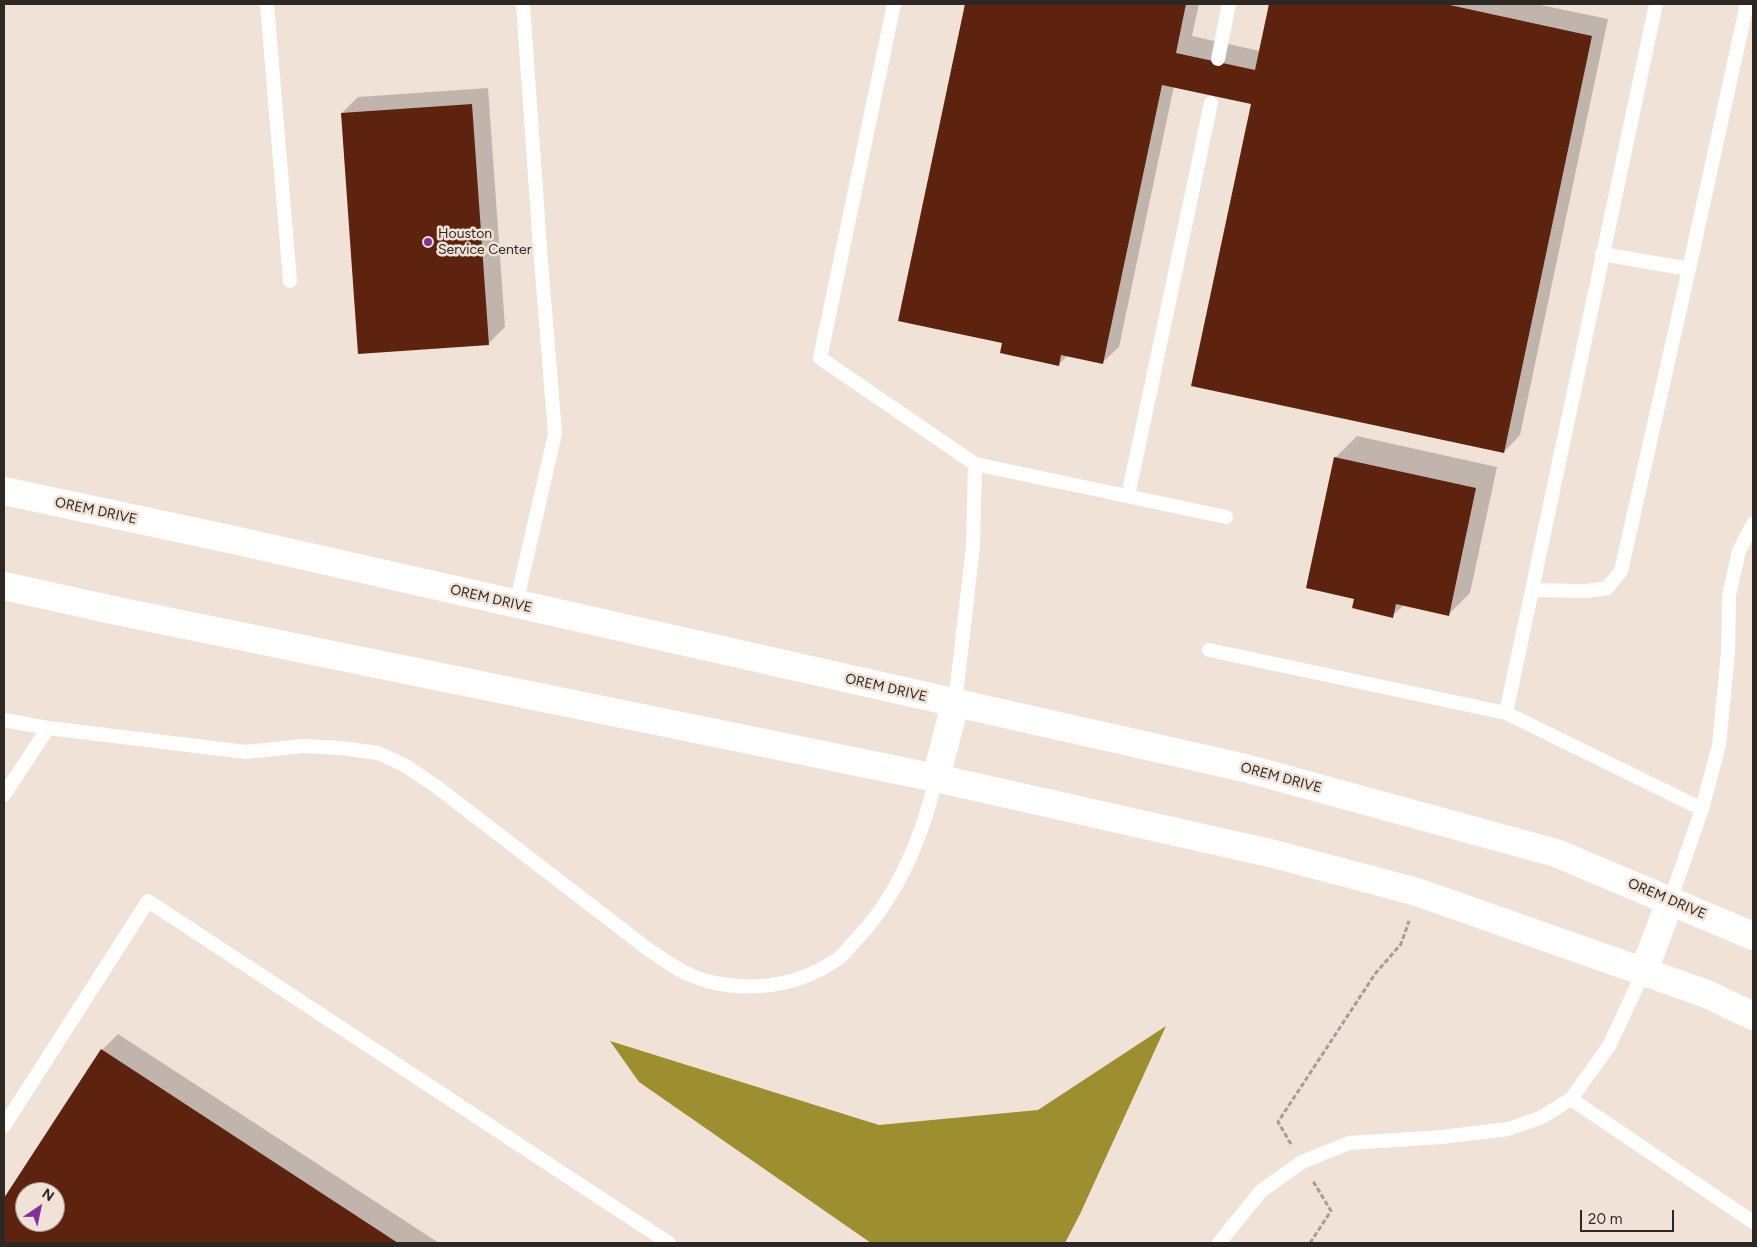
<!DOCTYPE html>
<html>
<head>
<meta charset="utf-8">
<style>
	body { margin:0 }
	#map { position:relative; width:1757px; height:1247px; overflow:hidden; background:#f1e2d7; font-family:Figtree,sans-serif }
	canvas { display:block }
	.frame { position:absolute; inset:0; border:5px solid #2d2824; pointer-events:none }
	.north { position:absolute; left:15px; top:1182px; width:50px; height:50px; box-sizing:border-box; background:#f1e2d7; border:1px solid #a3988f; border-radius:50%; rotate:34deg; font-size:14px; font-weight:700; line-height:20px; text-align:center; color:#2d2824 }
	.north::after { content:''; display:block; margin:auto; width:18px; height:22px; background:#852f9d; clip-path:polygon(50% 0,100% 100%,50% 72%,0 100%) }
	.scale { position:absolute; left:1580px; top:1210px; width:94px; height:22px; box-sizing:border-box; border:2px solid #2d2824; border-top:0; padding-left:6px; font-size:15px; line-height:18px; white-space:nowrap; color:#2d2824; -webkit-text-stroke:4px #f1e2d7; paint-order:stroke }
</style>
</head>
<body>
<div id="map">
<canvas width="1757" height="1247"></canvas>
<div class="frame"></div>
<div class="north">N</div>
<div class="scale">20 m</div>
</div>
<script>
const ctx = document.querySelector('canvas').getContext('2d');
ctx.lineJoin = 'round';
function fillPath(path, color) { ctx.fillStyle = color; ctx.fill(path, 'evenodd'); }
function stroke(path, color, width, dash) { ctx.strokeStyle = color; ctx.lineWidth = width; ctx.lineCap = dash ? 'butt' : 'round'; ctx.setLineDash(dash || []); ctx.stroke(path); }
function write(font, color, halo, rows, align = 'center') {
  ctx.font = font + ' Figtree,sans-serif'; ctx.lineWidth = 5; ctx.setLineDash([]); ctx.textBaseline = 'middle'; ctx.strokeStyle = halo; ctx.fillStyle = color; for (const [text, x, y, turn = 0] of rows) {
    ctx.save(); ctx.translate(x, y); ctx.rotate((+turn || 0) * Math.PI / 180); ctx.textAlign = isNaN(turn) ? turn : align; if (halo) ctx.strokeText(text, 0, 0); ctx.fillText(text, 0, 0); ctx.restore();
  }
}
const water = new Path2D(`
	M1166,1026L1080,1214L1065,1243H871L639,1082L610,1041L879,1125L1038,1110Z`);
const shadow = new Path2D(`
	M966,4H1199L1192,36L1260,51L1270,4H1536L1608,19L1520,435L1504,452L1252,103L1174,86L1119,347L1102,363L1068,355L1059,364L1003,342L899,320Z
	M488,88L505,327L489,343L342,113L358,97Z
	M1357,436L1497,467L1470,593L1448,615L1404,605L1392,616L1356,598L1307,587L1336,457Z
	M118,1034L439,1243H4V1200L102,1050ZM25,1192H55V1222H25Z`);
const building = new Path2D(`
	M965,4H1186L1176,53L1255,70L1269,4H1445L1592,36L1504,453L1191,386L1251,104L1162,85L1103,364L1061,355L1059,366L1000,353L1002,343L898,321Z
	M472,104L489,345L358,354L341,113Z
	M1334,457L1476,488L1449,616L1396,604L1393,618L1352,608L1354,599L1306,588Z
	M101,1049L398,1243H4V1198ZM25,1192H55V1222H25Z`);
const path = new Path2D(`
	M1291,1144L1278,1122L1375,974L1401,944L1409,921
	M1310,1243L1331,1211L1313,1181`);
const service = new Path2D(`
	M267,4L290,281
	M894,4L820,358L975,464L973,546L955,704
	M1218,59L1229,4
	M1602,254L1689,269
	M975,464L1226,517
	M1128,496L1211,103
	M1532,590L1656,4
	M516,604L555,434L540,248L523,4
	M1209,650L1506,713
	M4,720L48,728L246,752L304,746L341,748L378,753L406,766L437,787L649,950C660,957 672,966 684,972C707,984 736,988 761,986C788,984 813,976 836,960C843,956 848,948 854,942C898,897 922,838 936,778
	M4,795L48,728
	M1702,809L1719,745L1728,653L1729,595L1739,551L1753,524
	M1670,901L1702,809L1506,713L1532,590L1586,591L1607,588L1621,571L1689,269L1747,4
	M1571,1099L1753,1222
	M4,1126L148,901L669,1243
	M1219,1243L1261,1191L1302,1162L1349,1143L1442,1137L1508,1129L1540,1118L1571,1099L1609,1046L1644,971`);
const secondary = new Path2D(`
	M4,491L234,540L1245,768L1556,853L1753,936
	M4,586L122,612L936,778L1274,854L1417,892L1707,994L1753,1016
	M936,778L955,704
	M1644,971L1670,901`);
const markers = [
	[428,242,5,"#852f9d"]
];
const poiNames = [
	["Houston",438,234],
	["Service Center",438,250]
];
const streetNames = [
	["OREM DRIVE",96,511,12],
	["OREM DRIVE",491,599,13],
	["OREM DRIVE",886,688,13],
	["OREM DRIVE",1281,778,15],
	["OREM DRIVE",1667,899,23]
];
fillPath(water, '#9d8e30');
fillPath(shadow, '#0003');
fillPath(building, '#5d230f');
stroke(path, '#a89c94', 3, [5, 2.5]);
stroke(service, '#fff', 14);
stroke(secondary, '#fff', 28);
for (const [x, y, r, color] of markers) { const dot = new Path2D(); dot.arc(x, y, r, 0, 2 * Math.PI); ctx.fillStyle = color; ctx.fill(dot); stroke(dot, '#f1e2d7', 2); }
write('14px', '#2d2824', '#f1e2d7', poiNames, 'left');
write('14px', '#2d2824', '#f1e2d7', streetNames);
</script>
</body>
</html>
